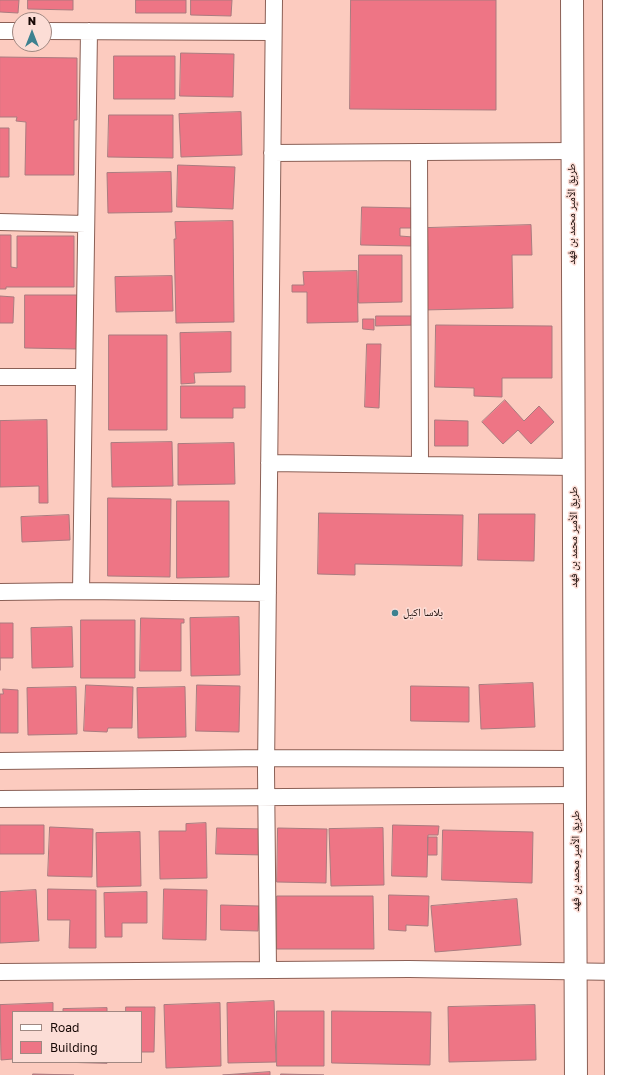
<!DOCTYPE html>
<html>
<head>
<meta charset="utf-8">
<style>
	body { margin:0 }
	#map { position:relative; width:620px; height:1075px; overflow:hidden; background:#fccbbf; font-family:"Golos Text",sans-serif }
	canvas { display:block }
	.legend { position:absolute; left:12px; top:1011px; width:130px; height:52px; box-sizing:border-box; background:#fcddd6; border:1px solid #a08882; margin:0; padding:5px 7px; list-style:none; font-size:12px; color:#170805 }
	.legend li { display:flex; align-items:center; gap:8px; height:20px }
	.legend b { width:20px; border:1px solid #a08882 }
	.north { position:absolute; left:12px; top:12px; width:40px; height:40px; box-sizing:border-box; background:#fcddd6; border:1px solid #a08882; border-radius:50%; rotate:0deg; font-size:11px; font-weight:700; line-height:16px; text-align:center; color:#170805 }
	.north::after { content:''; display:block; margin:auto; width:14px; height:18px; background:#3d8190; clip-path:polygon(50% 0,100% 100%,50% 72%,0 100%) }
</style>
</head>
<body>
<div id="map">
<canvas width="620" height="1075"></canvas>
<ul class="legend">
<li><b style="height:5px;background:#fff"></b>Road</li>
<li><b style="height:11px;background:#ee7585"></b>Building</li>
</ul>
<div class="north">N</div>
</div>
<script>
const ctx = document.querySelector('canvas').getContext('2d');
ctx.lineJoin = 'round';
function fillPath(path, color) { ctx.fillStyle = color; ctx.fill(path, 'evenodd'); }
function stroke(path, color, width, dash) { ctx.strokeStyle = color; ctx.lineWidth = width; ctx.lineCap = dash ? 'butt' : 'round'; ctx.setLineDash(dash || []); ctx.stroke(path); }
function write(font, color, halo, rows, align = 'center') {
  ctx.font = font + ' "Golos Text","Noto Naskh Arabic",sans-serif'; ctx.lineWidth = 3; ctx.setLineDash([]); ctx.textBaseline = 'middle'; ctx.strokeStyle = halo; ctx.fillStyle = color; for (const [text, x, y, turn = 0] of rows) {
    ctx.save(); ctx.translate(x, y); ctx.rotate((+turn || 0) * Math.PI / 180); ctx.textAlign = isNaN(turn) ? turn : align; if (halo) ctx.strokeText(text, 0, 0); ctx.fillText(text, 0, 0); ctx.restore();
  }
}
const building = new Path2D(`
	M0,0H19L18,13L0,12Z
	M28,0H73V10L28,9Z
	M136,0H186V13H136Z
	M191,0H232L231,16L191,15Z
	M351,0H496V110L350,109Z
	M181,53L234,54L233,97L180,96Z
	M114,56H175V99H114Z
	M0,57L77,58V120H74V175H25L26,122L16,121L17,117H0Z
	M241,112L242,155L181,157L179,114Z
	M109,115H173V158L108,157Z
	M0,128H9V177H0Z
	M178,165L235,167L233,209L177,207Z
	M171,172L172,212L108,213L107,173Z
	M362,207L413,208L412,228H400V236L413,237L412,246L361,245Z
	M233,221L234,322L176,323L174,239H176L175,222Z
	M531,225L532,255H512L513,308L423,310L422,250H428L427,228Z
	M0,235H11V267L17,268V236H74V287H6V289H0Z
	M359,255H402V302L359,303Z
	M357,271L358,322L307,323V292H292V285H304L303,272Z
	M172,276L173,311L116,312L115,277Z
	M25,295H78L77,349L25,348Z
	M0,296L14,297L13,323H0Z
	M376,316H416V325L376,326Z
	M363,319H374V330L363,329Z
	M436,325L552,326V378H502V397L474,396V388L435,387Z
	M231,332V372L194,373L195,383L181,384L180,333Z
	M109,335H167V430H109Z
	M367,344H381L379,408L365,407Z
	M181,386H245V408H233V418H181Z
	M505,400L524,421L539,406L554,422L531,444L518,430L503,444L482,422Z
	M47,420L48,503H39V486L0,487V421Z
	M435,420L468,421V446H435Z
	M172,442L173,486L112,487L111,443Z
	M234,443L235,484L178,485V444Z
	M108,498L171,499L170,577L108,576Z
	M177,501H229V577L177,578Z
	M319,513L463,515L462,566L355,564V575L318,574Z
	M479,514H535L534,561L478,560Z
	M69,515L70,540L22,542L21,517Z
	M239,617L240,675L191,676L190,618Z
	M141,618L184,619V623H181V671H140Z
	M81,620H135V678H81Z
	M0,623H13V658H0V670Z
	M72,627L73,667L32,668L31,628Z
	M533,683L535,727L481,729L479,685Z
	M86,685L133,687L132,728H108L107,732L84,731Z
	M197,685L240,686L239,732L196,731Z
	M411,686L469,687V722L411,721Z
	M76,687L77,734L28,735L27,688Z
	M185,687L186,737L138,738L137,688Z
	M3,689L18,690V733H0V694H3Z
	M206,823L207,878L160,879L159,831H186V824Z
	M0,825H44V854H0Z
	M393,825L439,826L438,835H428L427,877L392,876Z
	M50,827L93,829L92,877L48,876Z
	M217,828L265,829L264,855L216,854Z
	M278,828L327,829L326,883L277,882Z
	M383,828L384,885L331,886L329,829Z
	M443,830L533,832L532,883L442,880Z
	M140,832L141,886L97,887L96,833Z
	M428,837H437V855H428Z
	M48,889L96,890V948H69L70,920H48Z
	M164,889L207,890L206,940L163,939Z
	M36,890L39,941L0,943V892Z
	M147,892V923H122V937H105L104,893Z
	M389,895L429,896L428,926L406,925V931L389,930Z
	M277,896H373L374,949H277Z
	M517,899L521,945L435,952L431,906Z
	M221,905L259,906L258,931L221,930Z
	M274,1001L276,1062L228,1063L227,1003Z
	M53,1003V1012H13V1059L1,1060L0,1005Z
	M220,1003L221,1066L166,1068L164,1005Z
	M535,1005L536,1060L449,1062L448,1007Z
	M126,1007H155L154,1052H141V1012H126Z
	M107,1008V1012H63V1009Z
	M277,1011H324V1066H277Z
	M332,1011L431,1012L430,1065L332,1063Z
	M60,1062H107V1063Z
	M270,1072V1075H223Z
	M33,1074L74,1075H33Z
	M281,1074L324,1075H281Z`);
const minor = new Path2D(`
	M0,31H20
	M44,31L273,32
	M419,152L420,465
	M272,153L572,151
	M0,222L86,224
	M0,377H84
	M269,463L574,467
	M81,591L89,31
	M0,592L81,591L268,593
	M0,761L267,758L575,759
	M0,799L575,795
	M268,970L266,770L274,0
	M0,972L409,969L620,972`);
const motorway = new Path2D(`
	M572,0L576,1075
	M614,0L616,1075`);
const markers = [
	[395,613,4,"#3d8190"]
];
const streetNames = [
	["طريق الأمير محمد بن فهد",572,214,-90],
	["طريق الأمير محمد بن فهد",574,537,-90],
	["طريق الأمير محمد بن فهد",576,861,-90]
];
const poiNames = [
	["بلاسا اكيل",403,613]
];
fillPath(building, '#ee7585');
stroke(building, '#aa7b7f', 1);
stroke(minor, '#8b6056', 18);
stroke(motorway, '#8b6056', 24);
stroke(minor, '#fff', 16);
stroke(motorway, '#fff', 22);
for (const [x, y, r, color] of markers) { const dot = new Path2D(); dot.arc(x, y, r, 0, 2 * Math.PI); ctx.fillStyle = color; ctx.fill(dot); stroke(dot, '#fcddd6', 1.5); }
write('11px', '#170805', '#fcddd6', streetNames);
write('11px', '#170805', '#fcddd6', poiNames, 'left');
</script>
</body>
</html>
